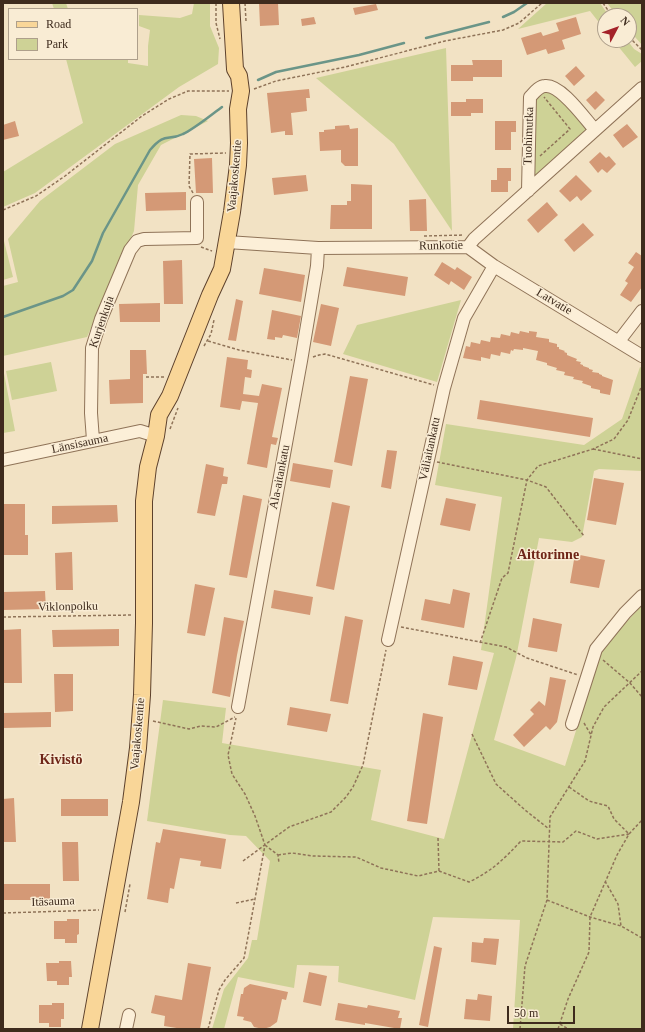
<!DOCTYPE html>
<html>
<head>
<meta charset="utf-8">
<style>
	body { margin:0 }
	#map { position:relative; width:645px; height:1032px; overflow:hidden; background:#f2e2c4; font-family:"Times New Roman",serif }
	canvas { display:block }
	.frame { position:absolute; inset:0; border:4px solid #3e2b1d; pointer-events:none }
	.legend { position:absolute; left:8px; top:8px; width:130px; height:52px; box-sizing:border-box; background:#f9ecd4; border:1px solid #ae9f8b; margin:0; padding:5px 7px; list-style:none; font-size:12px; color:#3e2b1d }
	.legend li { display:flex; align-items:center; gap:8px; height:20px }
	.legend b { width:20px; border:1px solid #ae9f8b }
	.north { position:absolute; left:597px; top:8px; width:40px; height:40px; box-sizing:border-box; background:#f9ecd4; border:1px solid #ae9f8b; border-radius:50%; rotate:49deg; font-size:11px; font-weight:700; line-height:16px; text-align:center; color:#3e2b1d }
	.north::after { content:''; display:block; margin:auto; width:14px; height:18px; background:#a42229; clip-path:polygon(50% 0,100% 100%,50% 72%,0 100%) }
	.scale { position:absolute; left:507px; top:1006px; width:68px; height:18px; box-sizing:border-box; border:2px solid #3e2b1d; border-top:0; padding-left:5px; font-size:12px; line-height:14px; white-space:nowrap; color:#3e2b1d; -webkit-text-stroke:3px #f9ecd4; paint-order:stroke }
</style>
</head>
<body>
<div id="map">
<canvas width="645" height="1032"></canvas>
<div class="frame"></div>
<ul class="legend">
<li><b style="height:5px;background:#f9d698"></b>Road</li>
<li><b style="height:11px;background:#ced296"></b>Park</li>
</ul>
<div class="north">N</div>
<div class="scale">50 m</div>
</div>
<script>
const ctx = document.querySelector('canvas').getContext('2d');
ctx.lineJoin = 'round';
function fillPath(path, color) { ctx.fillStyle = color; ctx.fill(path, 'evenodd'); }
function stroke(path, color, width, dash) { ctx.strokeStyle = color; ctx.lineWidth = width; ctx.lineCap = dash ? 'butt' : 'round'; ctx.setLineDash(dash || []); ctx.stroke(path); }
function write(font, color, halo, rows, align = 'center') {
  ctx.font = font + ' "Times New Roman",serif'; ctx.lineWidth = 3; ctx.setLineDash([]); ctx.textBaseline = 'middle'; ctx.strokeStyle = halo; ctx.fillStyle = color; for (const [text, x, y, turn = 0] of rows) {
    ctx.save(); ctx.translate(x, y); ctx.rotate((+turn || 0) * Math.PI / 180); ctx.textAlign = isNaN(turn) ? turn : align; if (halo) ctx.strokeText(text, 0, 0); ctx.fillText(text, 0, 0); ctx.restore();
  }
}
const green = new Path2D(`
	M52,3H66L68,9H54Z
	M194,3H210V26L219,48L218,64L179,87L35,193L3,207V172L83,123L66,59H128V63L148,66V46L150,30L139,26V15L180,18L192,14Z
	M547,3H600L609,16H605V30L590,11L518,29Z
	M607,3H641L642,5V45L629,30V16H617Z
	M613,40H627L634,49L642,54V61L635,67Z
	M446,48L452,231L394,144L316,78Z
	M545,90C563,95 576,114 588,127L586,133L538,177H533L535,98Z
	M181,115L196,116L208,121L161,145L138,185L134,231L87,337L3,356V286L18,282L8,239L40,201L115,144Z
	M3,237L13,277L3,280Z
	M461,300L437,382L343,354L357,325Z
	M51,362L57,391L12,400L6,371Z
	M640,367L642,368V471L599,469L594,471L582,537L572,542L539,538L516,658L494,740L565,766L601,650L642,605V1029H513L520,920L433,917L415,1000L338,982L339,966L297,965L294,988L238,977L224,1029H212L224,989L248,958L252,940H257L270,861L246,836L230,835L147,821L163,700L226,708L222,743L381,770L371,820L444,839L494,653L481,650L502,497L435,485L446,424L584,445L622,419Z
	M3,368L15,431L3,433Z`);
const stream = new Path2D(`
	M503,17L514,12L527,3
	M426,38L489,22
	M258,80L276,72L359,55L404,43
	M3,317L63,296L73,290L92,261L103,233L150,150C166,131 167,142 183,134C194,129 211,115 222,107`);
const building = new Path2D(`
	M259,3H278L279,25L260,26Z
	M376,4L378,10L355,15L353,8Z
	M314,17L316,24L302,26L301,19Z
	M576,17L581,34L562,40L565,49L548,54L546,49L527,55L521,38L541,32L543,36L559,31L556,23Z
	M472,60H502V77H473V81H451V65H473Z
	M576,66L585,76L574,86L565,76Z
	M309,89L310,98H306L307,111L291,113L293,135H285V131L271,133L267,93Z
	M596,91L605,100L595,110L586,100Z
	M466,99H483V113H471V116H451V102H466Z
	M15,121L19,136L3,140V125Z
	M495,121H516V132H511V150H495Z
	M627,124L638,137L623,148L613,135Z
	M349,125L350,129L358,128V166H345L341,162V150L320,151L319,132H324V130L335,129V126Z
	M600,152L606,158L609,156L616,164L607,173L602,169L598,173L589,162Z
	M212,158L213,193H196L194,159Z
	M497,168H511V181H508V192H491V180H497Z
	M306,175L308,191L274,195L272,178Z
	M576,175L592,191L581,201L577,196L570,202L559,191Z
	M351,184L372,185V229H330L331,205H347V201H351Z
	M186,192V210L146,211L145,193Z
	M426,199L427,231H410L409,200Z
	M547,202L558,215L538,233L527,220Z
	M583,223L594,235L574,252L564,240Z
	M636,252L642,256V287L631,302L620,295L628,283L625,281L634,267L628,263Z
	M182,260L183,304H164L163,261Z
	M442,262L455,270L457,267L472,277L464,290L451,281L449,285L434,275Z
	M347,267L408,277L405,296L343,286Z
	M264,268L305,275L301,302L259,294Z
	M236,299L243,301L236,341L228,340Z
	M160,303V322H120L119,304Z
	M321,304L339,308L331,346L313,342Z
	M272,310L301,316L297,338L283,335L282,338L275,337V340L267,339Z
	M520,331L529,333V331L537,332L536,337L549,339V342L557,344V347H559V349L565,351L564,352L567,353V355L577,359L576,361L581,362L580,364L583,365V366L589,368V369L593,370L592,372L599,373V374L602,375V376L613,380L610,395L600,393V390L591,388V386L582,383L583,381L573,379L574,377L564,375L565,372L556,370L557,368L547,365V363L536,360L538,351L523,348V350L514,349L513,351L511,350L510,354L501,352L500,356L491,354L490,359L481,357V361L463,358L466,346L470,347L471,342L480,344L481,340L490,342L491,337L500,338L501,334L510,336L511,332L519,334Z
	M130,350H146L147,374H143V403L110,404L109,380L130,379Z
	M227,357L248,360L247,369L252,370L251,378L245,377L243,394L259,396L262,384L282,388L272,437L278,438L276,445L271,444L267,468L247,464L258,403L242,401L240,410L220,407Z
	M350,376L368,379L352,466L334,462Z
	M480,400L593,418L590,437L477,419Z
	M387,450L397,451L391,489L381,487Z
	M293,463L333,470L330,488L290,481Z
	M206,464L224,468L223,476L228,477L227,484H222L215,516L197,513Z
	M594,478L624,483L616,525L587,520Z
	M243,495L262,499L247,578L229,575Z
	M446,498L476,504L470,531L440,525Z
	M332,502L350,506L334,590L316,586Z
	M3,504H25V535H28V555H3Z
	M117,505L118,522L52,524V506Z
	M72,552L73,590H56L55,553Z
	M575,554L605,560L599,588L570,583Z
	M195,584L215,588L205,636L187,633Z
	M453,589L470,593L464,628L421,620L425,599L450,604Z
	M274,590L313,597L310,615L271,608Z
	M45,591L46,609L3,610V592Z
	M345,616L363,620L348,704L330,701Z
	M224,617L244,621L237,655L230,697L212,693Z
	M533,618L562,624L557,652L528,647Z
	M21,629L22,683H3V630Z
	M119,629V646L53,647L52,630Z
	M453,656L483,662L477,690L448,685Z
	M54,674H73V711L55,712Z
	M550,677L566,680L557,722L550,730L546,726L524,747L513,735L534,714L530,710L539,701L545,706Z
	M290,707L331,714L327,732L287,725Z
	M51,712V727L3,728V713Z
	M423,713L443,717L427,824L407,821Z
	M14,798L16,842H3V799Z
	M61,799H108V816H61Z
	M163,829L226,839L221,869L200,866L201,861L180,858L174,889L170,888L168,903L147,899L156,842L160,843Z
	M62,842H78L79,881H63Z
	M3,884H50V900H3Z
	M67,919H79V934L77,935V943H65V939H54V921H67Z
	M484,938L499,939L496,965L471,962L472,942L483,943Z
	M434,946L442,948L428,1027L419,1025Z
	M59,961H71L72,977H69V985H57V981H47L46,963H59Z
	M188,963L211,967L200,1029H183L164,1026L165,1016L151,1013L155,995L182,1000Z
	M309,972L327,976L321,1006L303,1002Z
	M250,984L288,992L286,1000L282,999L277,1022L270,1027L263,1029L254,1027L251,1022L243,1020L244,1017L237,1016L241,994H243L244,988Z
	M478,994L492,996L490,1021L464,1019L466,999L477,1000Z
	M52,1003H64V1019H61V1027H49V1023H39V1005H52Z
	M338,1003L367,1008L368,1005L400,1011L398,1018H402L400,1029L365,1023V1025L335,1020Z`);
const path = new Path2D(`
	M216,3V23L220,39
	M245,3L246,21
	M603,3L612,16
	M629,37L642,50
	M254,89L276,81L345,67L445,41L503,30L519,23L542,3
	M540,156L570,129L544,97
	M193,193L189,186L190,154L226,153
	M3,210L36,196L65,176L142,116L169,99L188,91H229
	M424,236L464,235
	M201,247L212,251
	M208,341L239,350L292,360
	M204,346L211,334L214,320
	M313,357L319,355L325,354L434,385
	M146,377H165
	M170,429L178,408
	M593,449L642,459
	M437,462L527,480L546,487L584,536
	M3,617L132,615
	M401,627L506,647L527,658L578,675
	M480,643L502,578L508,573L527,480L538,466L593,449L614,439L628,420L642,385
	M603,660L630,683L642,697
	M153,721L189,729L201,726L216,727L235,717
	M584,723L591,735
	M472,734L496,784L525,810L549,829
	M569,787L589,801L608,806L614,819L629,834
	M438,838L439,871
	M265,845L278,855L279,863
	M278,855L292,853L313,856L356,857L381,868L418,876L439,871L469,882C492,871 504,859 521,841L563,842L576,831L597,839L629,834
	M243,861L289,827L331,812L346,797L353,787L363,765L386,650
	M605,881L618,904L621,926L642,938
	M547,900L590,917L621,926
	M236,903L255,899
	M125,912L130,884
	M3,913L99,910
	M560,1024L568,1029
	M208,1029L219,990L225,980L244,958L265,845L255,816L245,794L232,774L228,755L236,718
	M520,1029L525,966L547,900L550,817L585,761L593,727L604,707L642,671
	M558,1029L568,999L589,952L590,917L617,855L629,834L642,820`);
const minor = new Path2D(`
	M528,191L530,97C534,93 539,86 545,86C561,84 585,119 595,130
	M227,242L318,248L468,247
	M468,247L474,239L642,88
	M468,247L494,266L642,356
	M619,341L642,311
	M93,440L91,413L92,348L101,319L130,250L137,241L144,239L197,238V202
	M3,460L140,431L156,436
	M388,640L444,388L464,318L494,266
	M238,707L301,361L317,266L318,248
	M572,724L596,649L625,613L642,596
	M126,1029L129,1015`);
const major = new Path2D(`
	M90,1029L131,802L138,748L142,695L144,623V501L148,467L156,436L159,415L170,396L210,295L222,269L232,212L238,165L239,143L238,109L241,91L239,76L235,69L231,3`);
const streetNames = [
	["Tuohimutka",529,136,-88],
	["Vaajakoskentie",235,176,-85],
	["Runkotie",441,246,-1],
	["Latvatie",554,302,31],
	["Kurjenkuja",102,322,-71],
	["Länsisauma",80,444,-12],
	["Väliaitankatu",430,449,-78],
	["Ala-aitankatu",280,477,-79],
	["Viklonpolku",68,607,-1],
	["Vaajakoskentie",138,734,-85],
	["Itäsauma",53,902,-2]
];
const quarterNames = [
	["Aittorinne",548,555],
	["Kivistö",61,760]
];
fillPath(green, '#ced296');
stroke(stream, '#6b9588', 2.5);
fillPath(building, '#d49976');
stroke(minor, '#8f7358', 14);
stroke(major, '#5d412c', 18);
stroke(path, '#8f7358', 1.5, [3, 2]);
stroke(minor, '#fcefd8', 12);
stroke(major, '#f9d698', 16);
write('12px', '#3e2b1d', '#f9ecd4', streetNames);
write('bold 14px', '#6f2618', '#f9ecd4', quarterNames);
</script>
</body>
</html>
